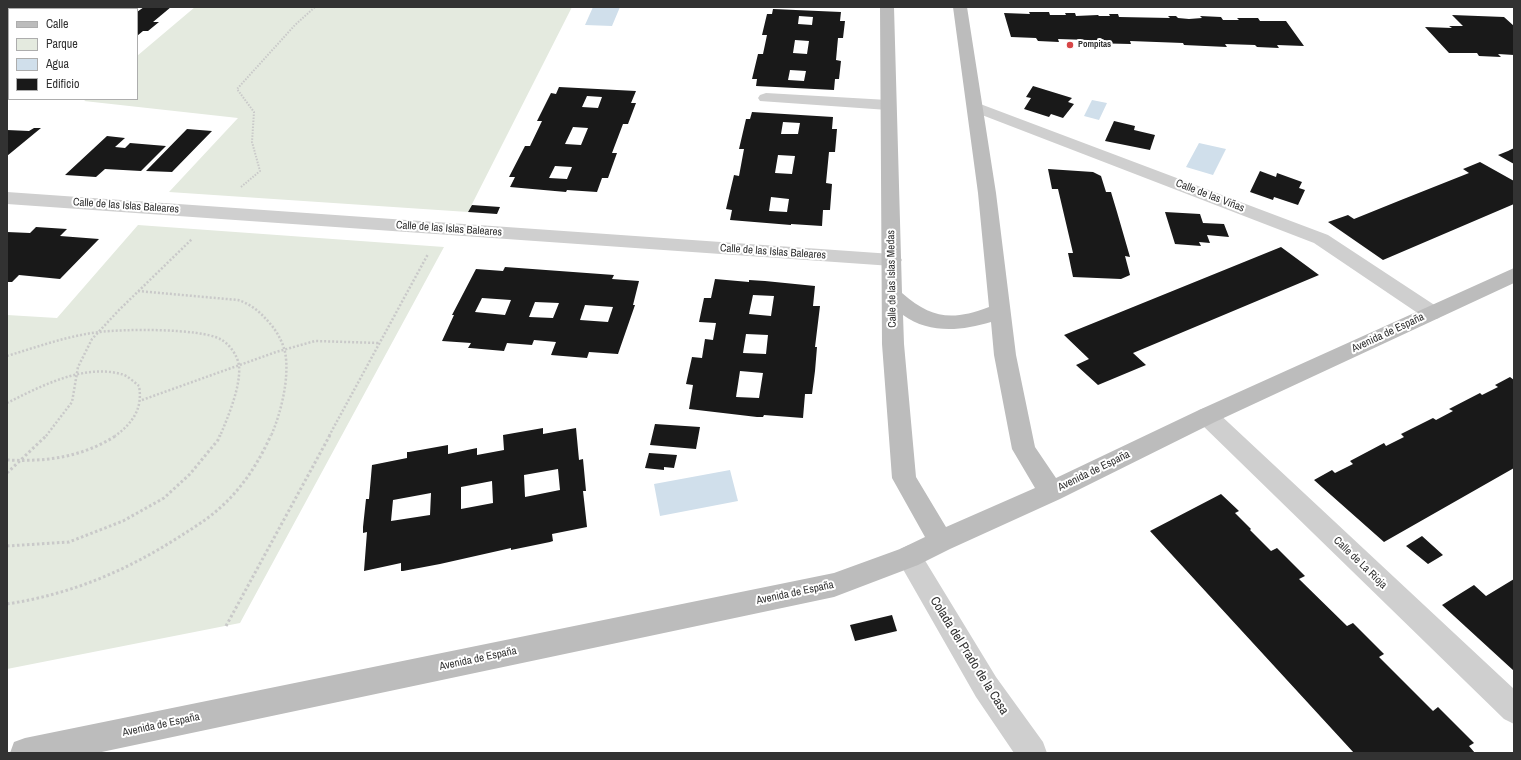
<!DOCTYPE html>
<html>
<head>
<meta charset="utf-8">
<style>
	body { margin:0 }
	#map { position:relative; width:1521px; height:760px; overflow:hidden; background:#fff; font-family:"Archivo Narrow",sans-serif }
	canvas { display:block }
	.frame { position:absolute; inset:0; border:8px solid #323232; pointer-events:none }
	.legend { position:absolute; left:8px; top:8px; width:130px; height:92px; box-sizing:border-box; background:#fff; border:1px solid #adadad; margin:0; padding:5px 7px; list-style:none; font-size:12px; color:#323232 }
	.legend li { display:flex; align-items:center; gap:8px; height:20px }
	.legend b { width:20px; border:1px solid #adadad }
</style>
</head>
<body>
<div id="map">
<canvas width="1521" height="760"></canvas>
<div class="frame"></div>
<ul class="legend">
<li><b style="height:5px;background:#bcbcbc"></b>Calle</li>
<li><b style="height:11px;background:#e4eadf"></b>Parque</li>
<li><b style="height:11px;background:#d0dfeb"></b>Agua</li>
<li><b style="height:11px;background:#191919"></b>Edificio</li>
</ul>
</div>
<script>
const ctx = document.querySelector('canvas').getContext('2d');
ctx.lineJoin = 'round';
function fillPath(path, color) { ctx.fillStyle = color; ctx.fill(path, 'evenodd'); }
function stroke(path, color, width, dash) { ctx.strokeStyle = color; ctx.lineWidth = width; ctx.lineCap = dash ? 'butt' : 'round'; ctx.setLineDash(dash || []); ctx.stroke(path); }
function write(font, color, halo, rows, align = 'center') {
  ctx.font = font + ' "Archivo Narrow",sans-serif'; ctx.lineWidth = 4; ctx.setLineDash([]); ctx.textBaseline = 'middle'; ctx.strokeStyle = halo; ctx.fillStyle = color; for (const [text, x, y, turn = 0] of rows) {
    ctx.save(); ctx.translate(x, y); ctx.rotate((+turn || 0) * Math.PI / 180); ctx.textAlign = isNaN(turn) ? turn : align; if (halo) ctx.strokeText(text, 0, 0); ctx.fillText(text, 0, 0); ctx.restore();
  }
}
const green = new Path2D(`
	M195,7H572L468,212L169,192L238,118L84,101L87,99H137V56Z
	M138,225L444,247L240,623L7,669V315L57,318Z`);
const water = new Path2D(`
	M593,7H620L612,26L585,25Z
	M1092,100L1107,103L1099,120L1084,116Z
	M1199,143L1226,149L1213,175L1186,167Z
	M730,470L738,501L660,516L654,484Z`);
const building = new Path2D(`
	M7,7H61L58,9H9V44L7,46Z
	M100,7H128L125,9H97Z
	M144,7H171L153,22H159L148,31H143L137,36V12Z
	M773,9L841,12L840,21H845L843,38H838L836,60L841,61L839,79H835L834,90L756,86L757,79H752L758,54H763L767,35H762L767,14H772ZM799,16L813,17L812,25L798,24ZM795,40L809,41L807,54L793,53ZM790,70L806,71L804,81L788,80Z
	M1029,12H1049L1050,15H1066L1065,13H1075L1076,16L1098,15L1099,16H1110L1109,14H1118L1119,17L1170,18L1168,16H1176L1178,18L1189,19L1202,18L1200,16L1221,17L1223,20H1239L1237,18H1258L1260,21H1286L1304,46L1277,45L1279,48L1257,47L1255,45L1225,44L1227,47L1184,45L1183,43L1130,41L1131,44L1088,43V40L1058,39L1059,42L1038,41L1036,38L1011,37L1004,13L1030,14Z
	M1452,15L1504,17L1514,26V55L1498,54L1501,57L1479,56L1477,53H1449L1425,27L1452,28L1449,26H1463Z
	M1033,86L1072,98L1068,102L1074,104L1063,118L1051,114L1049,117L1024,109L1031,98L1026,97Z
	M559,87L636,91L631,103H636L628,124H623L612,153H617L608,178H602L597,192L567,190L566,192L510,187L515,177H509L525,146H530L542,121H537L551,93L556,94ZM587,96L602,97L598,108L582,107ZM573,127L588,128L581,145L565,144ZM555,166L572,167L567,179L549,178Z
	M752,112L833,117L832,129H837L835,152H829L826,183L832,184L830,210H823L822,226L791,224V225L730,220L732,210L726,209L734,175L739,176L744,149H739L746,119H750ZM783,122L800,123L798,134H781ZM778,155L795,156L792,174L775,173ZM771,197L789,199L787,212L769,211Z
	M1114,121L1135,126L1134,130L1155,135L1150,150L1105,141Z
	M34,128H41L7,156V130L29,131Z
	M187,129L212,131L172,172L146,171Z
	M107,136L125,138L115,147L125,148L130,143L166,146L141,171L105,169L96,177L65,175Z
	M1514,148V164L1498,155L1508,151Z
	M1480,162L1514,181V204L1383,260L1328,222L1348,215L1354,219L1401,200L1469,173L1463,169Z
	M1048,169L1093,172L1101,176L1106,192H1111L1117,212L1130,257L1125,256L1130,275L1121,279L1073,277L1068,253H1073L1058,189H1052Z
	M1260,171L1276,177L1277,173L1302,182L1299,188L1305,190L1298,205L1274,197L1273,200L1250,192Z
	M472,205L500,207L497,214L468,212Z
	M1165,212L1200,214L1203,223L1224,224L1229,237L1207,235L1210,243L1199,242L1201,246L1175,244Z
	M36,227L67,229L60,236L99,239L60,279L19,275L12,282H7V232L30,233Z
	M1281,247L1319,275L1133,353L1146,365L1098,385L1076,365L1089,359L1064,335Z
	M505,267L614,275L612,279L639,281L633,305H635L618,354L589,352L587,358L551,355L556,342L534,340L532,345L507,343L504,351L470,348H468L471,343L442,341L454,315H452L476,269L503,271ZM482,298L511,300L505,315L475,312ZM535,302L559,303L553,318L529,317ZM585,305L613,307L608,322L580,320Z
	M715,279L749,282V280L765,281L815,286L813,306H820L815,347H817L815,371L812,394H805L803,418L764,415L763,417H757L689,409L693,385L686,384L692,357L702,358L705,339L713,340L716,323L699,322L704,298H711ZM753,295L774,296L771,316L749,314ZM746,334L768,335L766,354L743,353ZM740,371L763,373L759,398L736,397Z
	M1510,377L1514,380V468L1384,542L1314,480L1332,470L1335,473L1353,464L1350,461L1384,443L1386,446L1404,437L1401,434L1433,418L1436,420L1453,411L1449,409L1480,393L1482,395L1498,387L1495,385Z
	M655,424L700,427L696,449L650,445Z
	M543,428V434L576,428L579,460L583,459L586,491H583L587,527L552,534L553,541L550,542L511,550V548L440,564L403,571H401V563L364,571L367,532L363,533V527L366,499H369L372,465L407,458V452H409L448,445V454L477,448V455L504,450L503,435ZM558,469L560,490L525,497L524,475ZM492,481L493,503L461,509V487ZM431,493L430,515L391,521L393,500Z
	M649,453L677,455L674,468L664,467V470L645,468Z
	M1221,494L1239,511L1235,513L1251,529L1250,530L1271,551L1277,548L1305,576L1299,579L1347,626L1353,623L1384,654L1379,657L1433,711L1438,707L1474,743L1469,746L1475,753H1354L1150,531Z
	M1422,536L1443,555L1428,564L1406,546Z
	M1514,579V671L1442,605L1474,585L1486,596Z
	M892,615L897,631L855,641L850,625Z`);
const pathFar2 = new Path2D(`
	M241,187L260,171L252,142L254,112L237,89L295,25L315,7`);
const pathFar1 = new Path2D(`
	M138,291L238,300C248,303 258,310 265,318C274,327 282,339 285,352C290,377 281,413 271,436
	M7,356C37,347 67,336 99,332C123,329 199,328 220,339C229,343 238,356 239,366C241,386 228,417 220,436
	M142,400L276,352L315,341L380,343
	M7,403C41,386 83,364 121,374C127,375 134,382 139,386C143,408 133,423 115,436
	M46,436L72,402L78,367L92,339L119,310L192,239
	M329,436L428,254`);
const path = new Path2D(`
	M7,460C47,462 83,457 117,435
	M7,473L47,435
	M7,546L69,542L123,521L164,498L190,474L218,440L220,435
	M7,604C71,594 124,572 179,537C193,528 208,519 221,507C243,487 259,462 271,435
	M226,626L330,435`);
const street = new Path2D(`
	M53,7H68L66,9H51Z
	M7,40H9V50H7Z
	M766,93L888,100L894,102L896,105L894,108L888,110L760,101L758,98L760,95Z
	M975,102L1328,235L1439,308L1442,313L1439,318L1432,320L1425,318L1314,243L969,110L967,107L969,104Z
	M7,192L892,254L899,255L902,260L899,265L892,266L7,204Z
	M1207,407L1215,410L1514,689V724L1504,719L1199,422L1196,416L1199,410Z
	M909,545L918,549L996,677L1043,742L1047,753H1014L976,697L896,557L900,549Z`);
const secondary = new Path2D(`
	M880,7H894L902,293C932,319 952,321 989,307L978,193L953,7H967L996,193L1016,355L1035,447L1056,478L1199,410L1514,268V283L1215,422L1060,499L950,549L918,565L834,597L97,753H10L14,742L25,738L834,573L900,549L925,537L892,478L882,344ZM903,315C929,334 961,331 991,322L994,355L1012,449L1035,488L946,527L916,477L904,344Z`);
const markers = [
	[1070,45,4,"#d74647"]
];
const farPoinames = [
	["Pompitas",1078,45]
];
const streetNames = [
	["Calle de las Viñas",1210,196,21],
	["Calle de las Islas Baleares",126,206,4],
	["Calle de las Islas Baleares",449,229,4],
	["Calle de las Islas Baleares",773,252,4],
	["Calle de las Islas Medas",892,279,-91],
	["Avenida de España",1388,333,-25],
	["Avenida de España",1094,471,-26],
	["Calle de La Rioja",1360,563,44],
	["Avenida de España",795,593,-12],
	["Avenida de España",478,659,-12],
	["Avenida de España",161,725,-12]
];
const nearStreetnames = [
	["Colada del Prado de la Casa",969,656,58]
];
fillPath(green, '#e4eadf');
fillPath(water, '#d0dfeb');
fillPath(building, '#191919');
stroke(pathFar2, '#c9c9c9', 2, [1.5, 1.5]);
stroke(pathFar1, '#c9c9c9', 2.5, [2, 2]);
stroke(path, '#c9c9c9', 3, [2.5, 2.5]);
fillPath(street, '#cfcfcf');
fillPath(secondary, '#bcbcbc');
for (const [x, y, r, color] of markers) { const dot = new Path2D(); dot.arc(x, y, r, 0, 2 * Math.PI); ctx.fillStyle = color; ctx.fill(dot); stroke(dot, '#fff', 1.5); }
write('bold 9px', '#323232', '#fff', farPoinames, 'left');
write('11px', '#323232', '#fff', streetNames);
write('13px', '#323232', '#fff', nearStreetnames);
</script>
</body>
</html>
